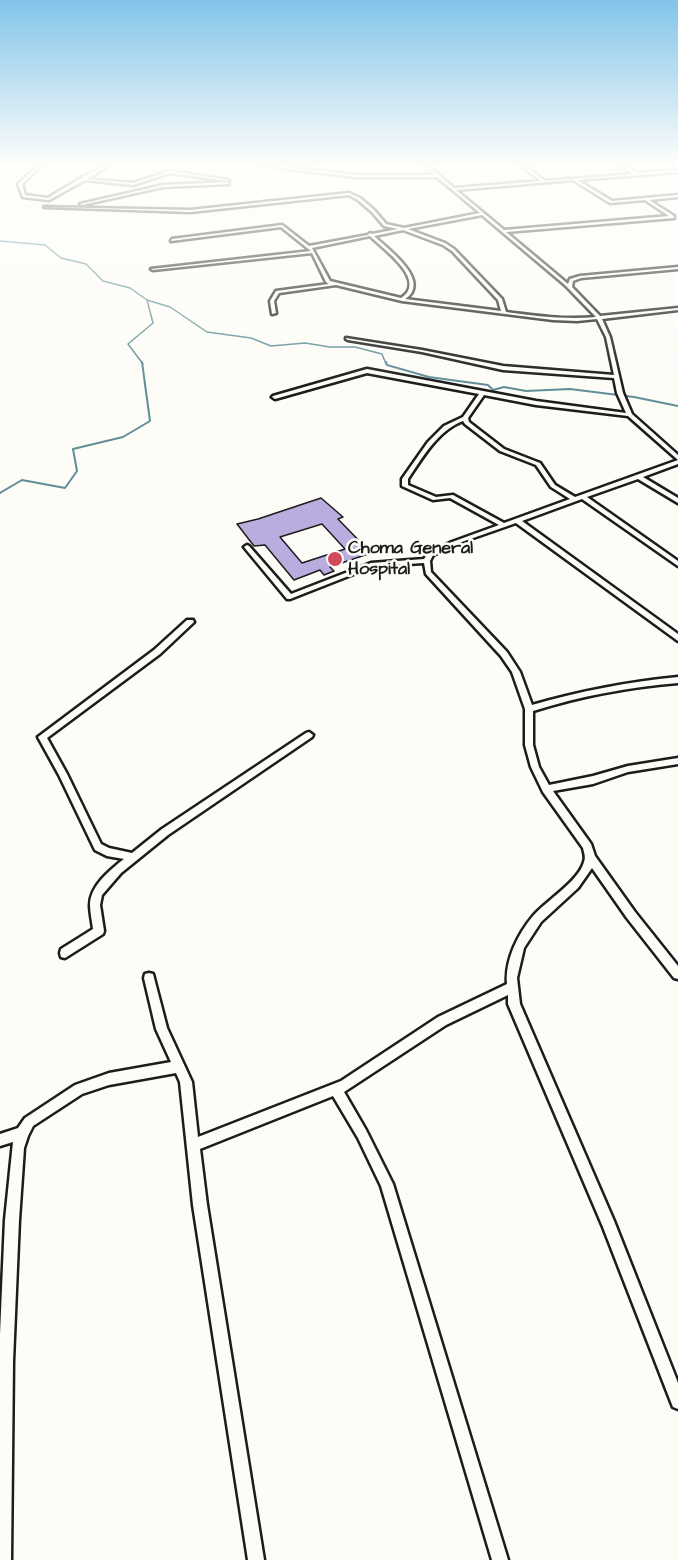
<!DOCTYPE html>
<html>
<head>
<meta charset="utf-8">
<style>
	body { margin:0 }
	canvas { display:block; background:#fdfcf7 }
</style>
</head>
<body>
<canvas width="678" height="1560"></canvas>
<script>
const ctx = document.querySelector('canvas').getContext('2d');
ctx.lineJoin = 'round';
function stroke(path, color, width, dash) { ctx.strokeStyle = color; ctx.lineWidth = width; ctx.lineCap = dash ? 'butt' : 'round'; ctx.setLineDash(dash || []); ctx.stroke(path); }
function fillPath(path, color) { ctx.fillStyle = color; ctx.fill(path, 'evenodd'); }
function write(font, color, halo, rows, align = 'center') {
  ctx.font = font + ' "Architects Daughter",sans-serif'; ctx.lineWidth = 5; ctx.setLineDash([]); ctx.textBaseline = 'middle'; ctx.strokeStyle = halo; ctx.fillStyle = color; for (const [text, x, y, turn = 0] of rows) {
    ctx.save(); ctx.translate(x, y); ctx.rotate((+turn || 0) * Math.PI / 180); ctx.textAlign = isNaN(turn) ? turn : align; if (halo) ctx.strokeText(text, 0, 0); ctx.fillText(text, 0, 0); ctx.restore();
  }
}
const streamFar1 = new Path2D(`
	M0,241L45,245L61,258L86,264L103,281L130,288L147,300L170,307L207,332L251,338L271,346L305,343L330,347H355L382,354L386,364
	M143,364L128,344L153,323L147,300`);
const stream = new Path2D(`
	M386,362L387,365L429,377L488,385L493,390L504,387L526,391L570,389L634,397L678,406
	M0,493L22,480L65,488L77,471L73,449L123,437L150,421L142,362`);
const building = new Path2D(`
	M321,498L343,517L338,519L371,553L330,567L334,571L324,575L320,570L294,580L265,545L254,546L237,524L258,519ZM322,524L345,549L302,563L280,537Z`);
const street = new Path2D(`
	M39,165H42L22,184L25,195L48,198L81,178L106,165H110L87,179L133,183L170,171L229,180L227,181L170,173L133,185L85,180L49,200L23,197L18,184Z
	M258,165H270L355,175H435L424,165H427L454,188L541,181L520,165H524L545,181L633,174L620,165H624L637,173L678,170V172L577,180L612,201L678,195V197L649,200L674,216V218L506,232L568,284L570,279L580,276L678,267V269L581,278L573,281L572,287L600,316L678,308V310L602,319L610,337L623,393L632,414L678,455V460L628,416L536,405L484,395L468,418L469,422L504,449L540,463L555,485L575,497L678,460V464L643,477L678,498V503L638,479L587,497L678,561V566L582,499L522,521L678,634V641L516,523L456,544L433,555L430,561L431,572L507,652L520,672L532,705C580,691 628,682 678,677V683C629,687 581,696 533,711V745L539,767L549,785L593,776L628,766L678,758V764L628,772L593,784L553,791L591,844L595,856L635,912L678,966V979L674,978L627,918L592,868L578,888L541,922L524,948L517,978L520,1004L614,1221L678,1383V1409L673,1407L671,1402L603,1227L508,1004V995L446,1025L344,1092L366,1130L393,1184L508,1560H492L381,1186L358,1138L333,1096L200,1149L207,1205L264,1560H248L193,1205L180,1082L176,1073L109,1085L82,1094L33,1126L28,1136L24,1148L19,1220L13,1361L11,1560H0V1334L5,1220L13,1142L0,1146V1134L18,1128L25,1118L75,1085L109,1073L171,1062L156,1029L144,978L145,974L149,973L153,974L154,978L167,1028L192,1082L198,1137L341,1081L438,1017L507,984C505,960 518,934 533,916C546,901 579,881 584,862C586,857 584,853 583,848L543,792L531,767L525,745V709L512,672L501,656L426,574L424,563L374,566L290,599H287L244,547L247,545L249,546L291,594L371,563L424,559L428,553L452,542L499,525L450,498L433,500L402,486V479L428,442L444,426L463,417L479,394L367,373L275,399L272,397L273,396L367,369L536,401L626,413L617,393L614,378L503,370L422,352L348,340L346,339V338L422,350L503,366L614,375L606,337L597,319L577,321L553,320L402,301L336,285L279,293L274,301L276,313L272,314L270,301L276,291L329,284L326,282L312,253L153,270L151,269L311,251L281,227L171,241L172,239L282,225L309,246L368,235L370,233L372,234L398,229L384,226L372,212L358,200L349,195L190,212L44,207L190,210L349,193L360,198L374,210L386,224L404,228L480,213L437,177H355ZM573,180L610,203L645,200L669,216L504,230L456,190ZM482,215L565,285L596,317C566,320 536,316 506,312L502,299L454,249L445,243L408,229ZM403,230L443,245L452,251L498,300L501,311L405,299C406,299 412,293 412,292C422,273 385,247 374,236ZM370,236C381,247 418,273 408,291C408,292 402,298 401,298L330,281L312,248ZM463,421L465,424L500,451L536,465L551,487L570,499L504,523L453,495L436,497L408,485V479C423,457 437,431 463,421Z
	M228,182L229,184L163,187L82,205L80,204L163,185Z
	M187,620H193L194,622L160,654L47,738L67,774L101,844L109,848L132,853L162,829L306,733L309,732L313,735L312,737L168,835L121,873L102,895L100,905L104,931L103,934L65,958L61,957L60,953L61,949L93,929C92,921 90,912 90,905C90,886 110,870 124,859L107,856L95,850L59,775L38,737L154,650Z`);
const markers = [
	[335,559,8,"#d1495b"]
];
const farPoinames = [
	["Choma General",348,549],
	["Hospital",348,570]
];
stroke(streamFar1, '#608f98', 1.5);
stroke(stream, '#608f98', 2);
fillPath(building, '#b8adde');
stroke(building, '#1c1c1c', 1.5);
stroke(street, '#1c1c1c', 5);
fillPath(street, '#fdfcf7');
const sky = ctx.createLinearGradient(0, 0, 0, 384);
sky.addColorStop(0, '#83c4e9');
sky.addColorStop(0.43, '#fefefb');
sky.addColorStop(1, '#fefefb00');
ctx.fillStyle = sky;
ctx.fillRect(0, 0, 678, 384);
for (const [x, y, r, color] of markers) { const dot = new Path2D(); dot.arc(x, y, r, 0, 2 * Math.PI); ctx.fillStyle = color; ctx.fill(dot); stroke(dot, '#fdfcf7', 2); }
write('bold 18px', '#1c1c1c', '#fdfcf7', farPoinames, 'left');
</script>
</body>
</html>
